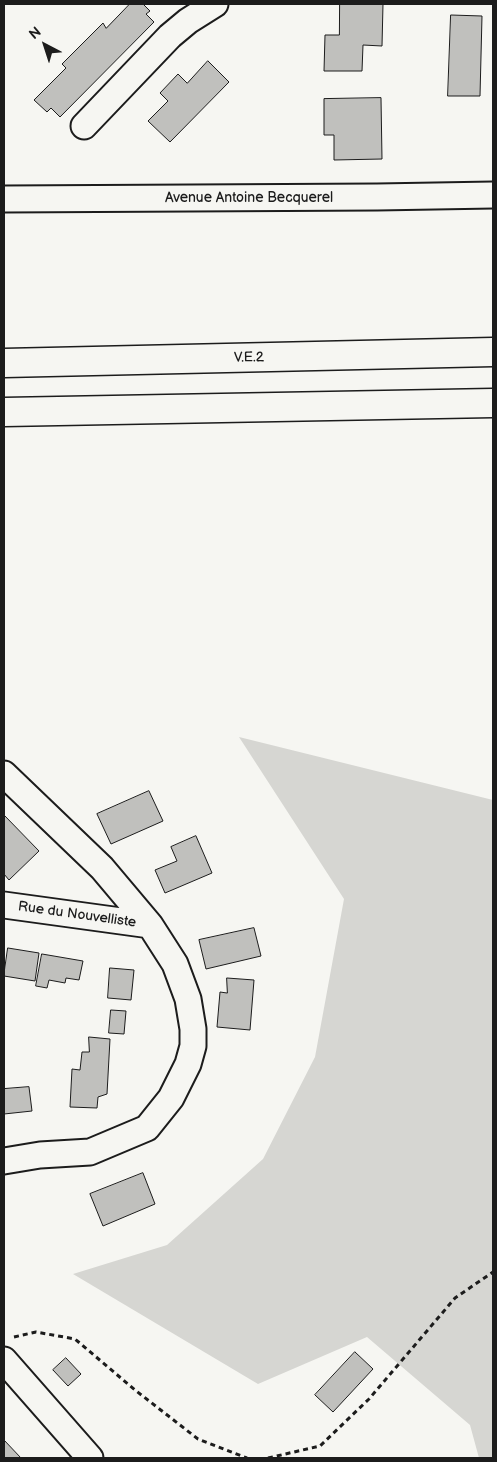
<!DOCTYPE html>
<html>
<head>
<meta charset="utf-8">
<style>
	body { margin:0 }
	#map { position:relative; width:497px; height:1462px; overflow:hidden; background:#f6f6f2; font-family:"Balsamiq Sans",sans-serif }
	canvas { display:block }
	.frame { position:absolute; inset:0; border:5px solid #1c1c1c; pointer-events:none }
	.north { position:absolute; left:20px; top:20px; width:50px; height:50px; -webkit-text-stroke:4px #f6f6f2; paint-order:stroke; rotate:320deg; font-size:14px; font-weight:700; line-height:20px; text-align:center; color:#1c1c1c }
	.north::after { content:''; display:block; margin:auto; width:18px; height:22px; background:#1c1c1c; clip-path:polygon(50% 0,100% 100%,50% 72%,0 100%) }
</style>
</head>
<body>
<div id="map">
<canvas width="497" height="1462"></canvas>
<div class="frame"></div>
<div class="north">N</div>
</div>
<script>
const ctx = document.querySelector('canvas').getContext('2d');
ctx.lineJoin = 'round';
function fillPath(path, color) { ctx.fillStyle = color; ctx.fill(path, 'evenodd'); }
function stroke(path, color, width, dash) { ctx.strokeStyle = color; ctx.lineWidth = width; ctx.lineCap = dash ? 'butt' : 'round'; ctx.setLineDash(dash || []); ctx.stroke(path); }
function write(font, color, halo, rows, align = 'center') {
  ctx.font = font + ' "Balsamiq Sans",sans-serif'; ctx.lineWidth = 4; ctx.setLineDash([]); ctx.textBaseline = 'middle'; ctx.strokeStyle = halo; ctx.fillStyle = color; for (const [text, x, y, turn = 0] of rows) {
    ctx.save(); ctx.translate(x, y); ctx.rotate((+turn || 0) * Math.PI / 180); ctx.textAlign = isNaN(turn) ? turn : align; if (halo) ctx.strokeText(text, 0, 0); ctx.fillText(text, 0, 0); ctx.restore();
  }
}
const green = new Path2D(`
	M239,737L493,800V1458H479L470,1425L367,1337L258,1384L73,1274L167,1245L263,1159L315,1057L344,899Z`);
const building = new Path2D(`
	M130,4H143L150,11L146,14L154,22L60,117L51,108L47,112L34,100L66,68L62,64L103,23L106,28Z
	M340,4H383L382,46L363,45L362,71H324L325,35H339Z
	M451,15L482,16L480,96H448Z
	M208,61L229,82L170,142L148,121L168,101L160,93L178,74L187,83Z
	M381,98L382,159L334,160V135H324V99Z
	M149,791L163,821L111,844L97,814Z
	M4,815L39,851L9,880L4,874Z
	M196,836L212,873L165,893L155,870L177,861L171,847Z
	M254,928L261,956L206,969L199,940Z
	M8,948L39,953L35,981L4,976Z
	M42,954L83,961L79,980L66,978L65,983L49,980L47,988L36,986Z
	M110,968L134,970L131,1000L108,998Z
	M227,978L254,980L250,1030L217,1027L220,992L227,993Z
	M111,1010L126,1011L124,1034L109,1033Z
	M89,1037L110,1039L107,1094L98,1097L97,1108L70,1107L72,1069L80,1070L82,1052H89Z
	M29,1087L32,1111L4,1114V1089Z
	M143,1173L155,1204L103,1226L90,1194Z
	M355,1352L373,1369L333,1412L315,1395Z
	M66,1358L81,1374L68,1386L53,1370Z
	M4,1440L21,1458H4Z`);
const path = new Path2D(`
	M14,1337L36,1332L75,1339L135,1390L198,1439L247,1458
	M268,1458L320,1446L369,1399L455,1298L493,1272`);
const minor = new Path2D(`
	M84,126L170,36L188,21L215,4
	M4,199L377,197L493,195
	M4,774L102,868L150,925L175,964L188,999L193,1029V1046L188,1064L171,1098L147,1128L90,1152L40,1155L4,1161
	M4,905L150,925
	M4,1360L90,1458`);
const highway = new Path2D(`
	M4,363L493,352
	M4,412L493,403`);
const streetNames = [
	["Avenue Antoine Becquerel",249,198],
	["V.E.2",249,358,-1],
	["Rue du Nouvelliste",77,915,8]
];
fillPath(green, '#d6d6d2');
fillPath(building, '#c0c0bd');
stroke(building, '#1c1c1c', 1);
stroke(minor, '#1c1c1c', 29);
stroke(highway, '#1c1c1c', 31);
stroke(path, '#1c1c1c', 3, [5, 4]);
stroke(minor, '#f6f6f2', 25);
stroke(highway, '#f6f6f2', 28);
write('14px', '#1c1c1c', '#f6f6f2', streetNames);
</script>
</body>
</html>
